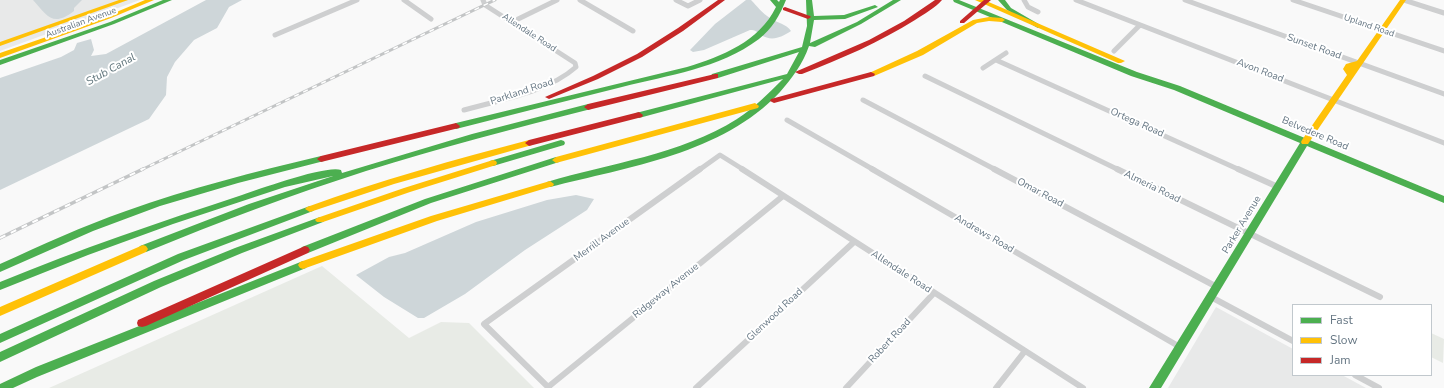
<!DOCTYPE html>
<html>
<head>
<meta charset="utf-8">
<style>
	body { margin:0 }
	#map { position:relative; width:1444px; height:388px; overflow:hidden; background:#f9f9f9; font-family:"Nunito Sans",sans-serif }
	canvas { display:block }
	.legend { position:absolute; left:1292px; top:304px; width:140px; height:72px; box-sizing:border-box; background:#fff; border:1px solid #c1c8cd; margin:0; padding:5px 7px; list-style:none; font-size:12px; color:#657683 }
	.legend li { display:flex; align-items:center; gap:8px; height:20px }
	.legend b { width:20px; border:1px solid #c1c8cd }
</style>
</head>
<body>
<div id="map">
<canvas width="1444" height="388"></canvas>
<ul class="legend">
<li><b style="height:5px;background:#4caf50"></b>Fast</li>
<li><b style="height:5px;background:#ffc107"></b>Slow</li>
<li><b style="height:5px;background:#c62828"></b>Jam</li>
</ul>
</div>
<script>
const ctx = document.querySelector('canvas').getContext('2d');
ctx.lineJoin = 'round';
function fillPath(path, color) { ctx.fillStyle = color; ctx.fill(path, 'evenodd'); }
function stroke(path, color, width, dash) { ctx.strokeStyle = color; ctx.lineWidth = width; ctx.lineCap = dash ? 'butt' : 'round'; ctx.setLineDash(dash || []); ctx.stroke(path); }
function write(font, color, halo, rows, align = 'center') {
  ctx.font = font + ' "Nunito Sans",sans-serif'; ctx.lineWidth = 4; ctx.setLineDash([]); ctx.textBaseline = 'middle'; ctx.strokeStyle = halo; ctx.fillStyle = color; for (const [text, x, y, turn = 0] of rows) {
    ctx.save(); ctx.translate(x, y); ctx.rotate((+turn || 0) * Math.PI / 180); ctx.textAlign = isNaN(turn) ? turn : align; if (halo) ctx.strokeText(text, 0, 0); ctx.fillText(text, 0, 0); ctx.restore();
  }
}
const built = new Path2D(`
	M0,0H140L0,51Z
	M1216,307L1293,349V375H1342L1366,388H1168Z`);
const green = new Path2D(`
	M322,266L409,338L441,322L469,323L534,388H49Z
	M1431,333L1444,339L1443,363L1431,357Z`);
const water = new Path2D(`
	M33,0H82L74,8V11C52,28 47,15 33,0Z
	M206,0H242L229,7L217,28L194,40L175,62L167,77L166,95L149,119L0,190V78L61,57L74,50L77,43L91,39L94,50L91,56L106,54Z
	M746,0H751C757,6 762,13 770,18C777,23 787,24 791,31C782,37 772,42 761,35C757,32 756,30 750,30L704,50L693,52L690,50L715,24Z
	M576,195L594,199L587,210L525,250L465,294L424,318H418L384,297L356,275L389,257L405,253L476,222L547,200Z`);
const streetFar1 = new Path2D(`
	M404,0L431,19
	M580,0L633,31
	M676,0L688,6L700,0
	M1024,0L1028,7L1038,12
	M1076,0L1444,143
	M1185,0L1444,94
	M1293,0L1444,51
	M1404,0L1444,13
	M512,22L557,0
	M275,35L357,0
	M1114,51L1140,25
	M996,60L1240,170
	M983,68L1006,53
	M925,76L1119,170
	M863,100L996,170
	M464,110C500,100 548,92 576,67L575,63L485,5L483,0
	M787,120L874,170
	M699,170L720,155L744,170`);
const street = new Path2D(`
	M742,169L1083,388
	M872,169L1180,347
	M994,169L1217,287
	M1117,169L1380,297
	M1238,169L1278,187
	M1211,297L1293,341
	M1355,375L1379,388
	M548,387L783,196
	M549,388L484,324L700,169
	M696,388L854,242
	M846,388L934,293
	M996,388L1025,351`);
const fast = new Path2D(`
	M163,0H172L114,24L0,65V60L110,22Z
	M770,0H777L779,2L780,0H786C780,15 772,29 759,39C719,69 668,75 622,87C566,101 511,115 456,129L452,126L456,123L687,67C722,56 759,42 776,7Z
	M806,0H812L814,16L844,15L875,5L878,7L845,19L814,20L810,43L857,22L893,0H901L861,24L815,47L809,46C803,64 792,78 780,92C722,154 628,167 550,187L547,186L546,184L547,182C610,163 680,155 737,119C754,108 768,94 783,79L639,118L635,115L636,113L787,74L799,52L718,78H715L711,76L712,74L802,47L807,26Z
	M953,0H959L1137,72L1180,86L1444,196V203L1307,146L1161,388H1149L1300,143L1174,90L1131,76L954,2Z
	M998,0H1005L1011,8L1042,26L1038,28L1036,27L1007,10Z
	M588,104L592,107L591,109C515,128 440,148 366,171C291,195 219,222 146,252H140L138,249L140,246L249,204L333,176L285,187L173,224L88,255L0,290V282C80,249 160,222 242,195C260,189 326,165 341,170L342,173L472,134Z
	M561,140L564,141L565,143L564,145L493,166L489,163L490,161Z
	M321,156L325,159L324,161L238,183L160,206L93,231L0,272V264C42,245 83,226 126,211C189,188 255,172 321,156Z
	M556,157L560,160L559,162L431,203L308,253H302L300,250L302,247L425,199Z
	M310,206L313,207L315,209L313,211L184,260L0,343V334L178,254Z
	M320,217L323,218L325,220L323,222L242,253L161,287L0,362V352L154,281L235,248Z
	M303,261L306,262L308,265L306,268L37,377L13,388H0V384L36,367Z`);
const slow = new Path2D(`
	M119,0H128L0,46V42Z
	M145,0H154L111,18L0,58V53L107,16Z
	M975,0H984L1125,61L1121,63H1118Z
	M1400,0H1406L1308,144H1302L1301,142L1302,140L1347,75L1343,69L1346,64L1357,61Z
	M989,17L1002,18L1005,20L1002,22L989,21L977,23L923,55L874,76H871L867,74L917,51L973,20Z
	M755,103L759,106L758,108L556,163L552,160L556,157Z
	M529,140L532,141L533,143L532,145L394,184L310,212L305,209L307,207C380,180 454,160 529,140Z
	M493,160L496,161L497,163L496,165L410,192L323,222H317L315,220L317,218L404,188Z
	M550,181L554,184L553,186L437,221L303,269L300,268L298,265L300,262L431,216Z
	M143,245L146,246L148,249L146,252L0,316V307Z`);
const jam = new Path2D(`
	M718,0H725L683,31L642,57L598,79L549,99L545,97L593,76L637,54L678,28Z
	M935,0H942C935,8 924,14 915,20C880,42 841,59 802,74H799L795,72L869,40L904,21Z
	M984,0H991L964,23H960V21Z
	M785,7L810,16L811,17L808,19L783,10V8Z
	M871,72L875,74L874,76L774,103L770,101L771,99Z
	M715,74H718V78L588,110L584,107L588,104Z
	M639,112L643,115L642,117L529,146L525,143L529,140Z
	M456,123L460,126L459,128L321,162L317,159L321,156Z
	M305,246L308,247L310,250L308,253L146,326L142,327L138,326L137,323L138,320Z`);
const railFar1 = new Path2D(`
	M141,170L495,0`);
const rail = new Path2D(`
	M0,238L143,169`);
const farStreetnames = [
	["Australian Avenue",81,23,-20],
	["Upland Road",1369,26,19],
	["Allendale Road",529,33,33]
];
const streetNames = [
	["Sunset Road",1314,47,20],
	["Avon Road",1260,71,21],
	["Parkland Road",522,92,-18],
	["Ortega Road",1137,123,24],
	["Belvedere Road",1315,134,23],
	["Almeria Road",1152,187,26],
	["Omar Road",1040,193,28],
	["Parker Avenue",1242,225,-59],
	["Andrews Road",984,234,30],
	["Merrill Avenue",602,240,-36],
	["Allendale Road",901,272,33],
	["Ridgeway Avenue",666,291,-39],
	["Glenwood Road",775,315,-43],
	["Robert Road",890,341,-47]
];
const waterNames = [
	["Stub Canal",111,70,-29]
];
fillPath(built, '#e8e9e9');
fillPath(green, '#e8ebe6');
fillPath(water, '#ced6d9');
stroke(streetFar1, '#cecfd0', 5);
stroke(street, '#cecfd0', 6);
fillPath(fast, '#4caf50');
fillPath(slow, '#ffc107');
fillPath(jam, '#c62828');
stroke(railFar1, '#c3c5c6', 3);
stroke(rail, '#c3c5c6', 3.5);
stroke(railFar1, '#fff', 1.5, [5]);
stroke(rail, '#fff', 2, [6]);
write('9px', '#657683', '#fff', farStreetnames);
write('10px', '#657683', '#fff', streetNames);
write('italic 11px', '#60757c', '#fff', waterNames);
</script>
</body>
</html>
